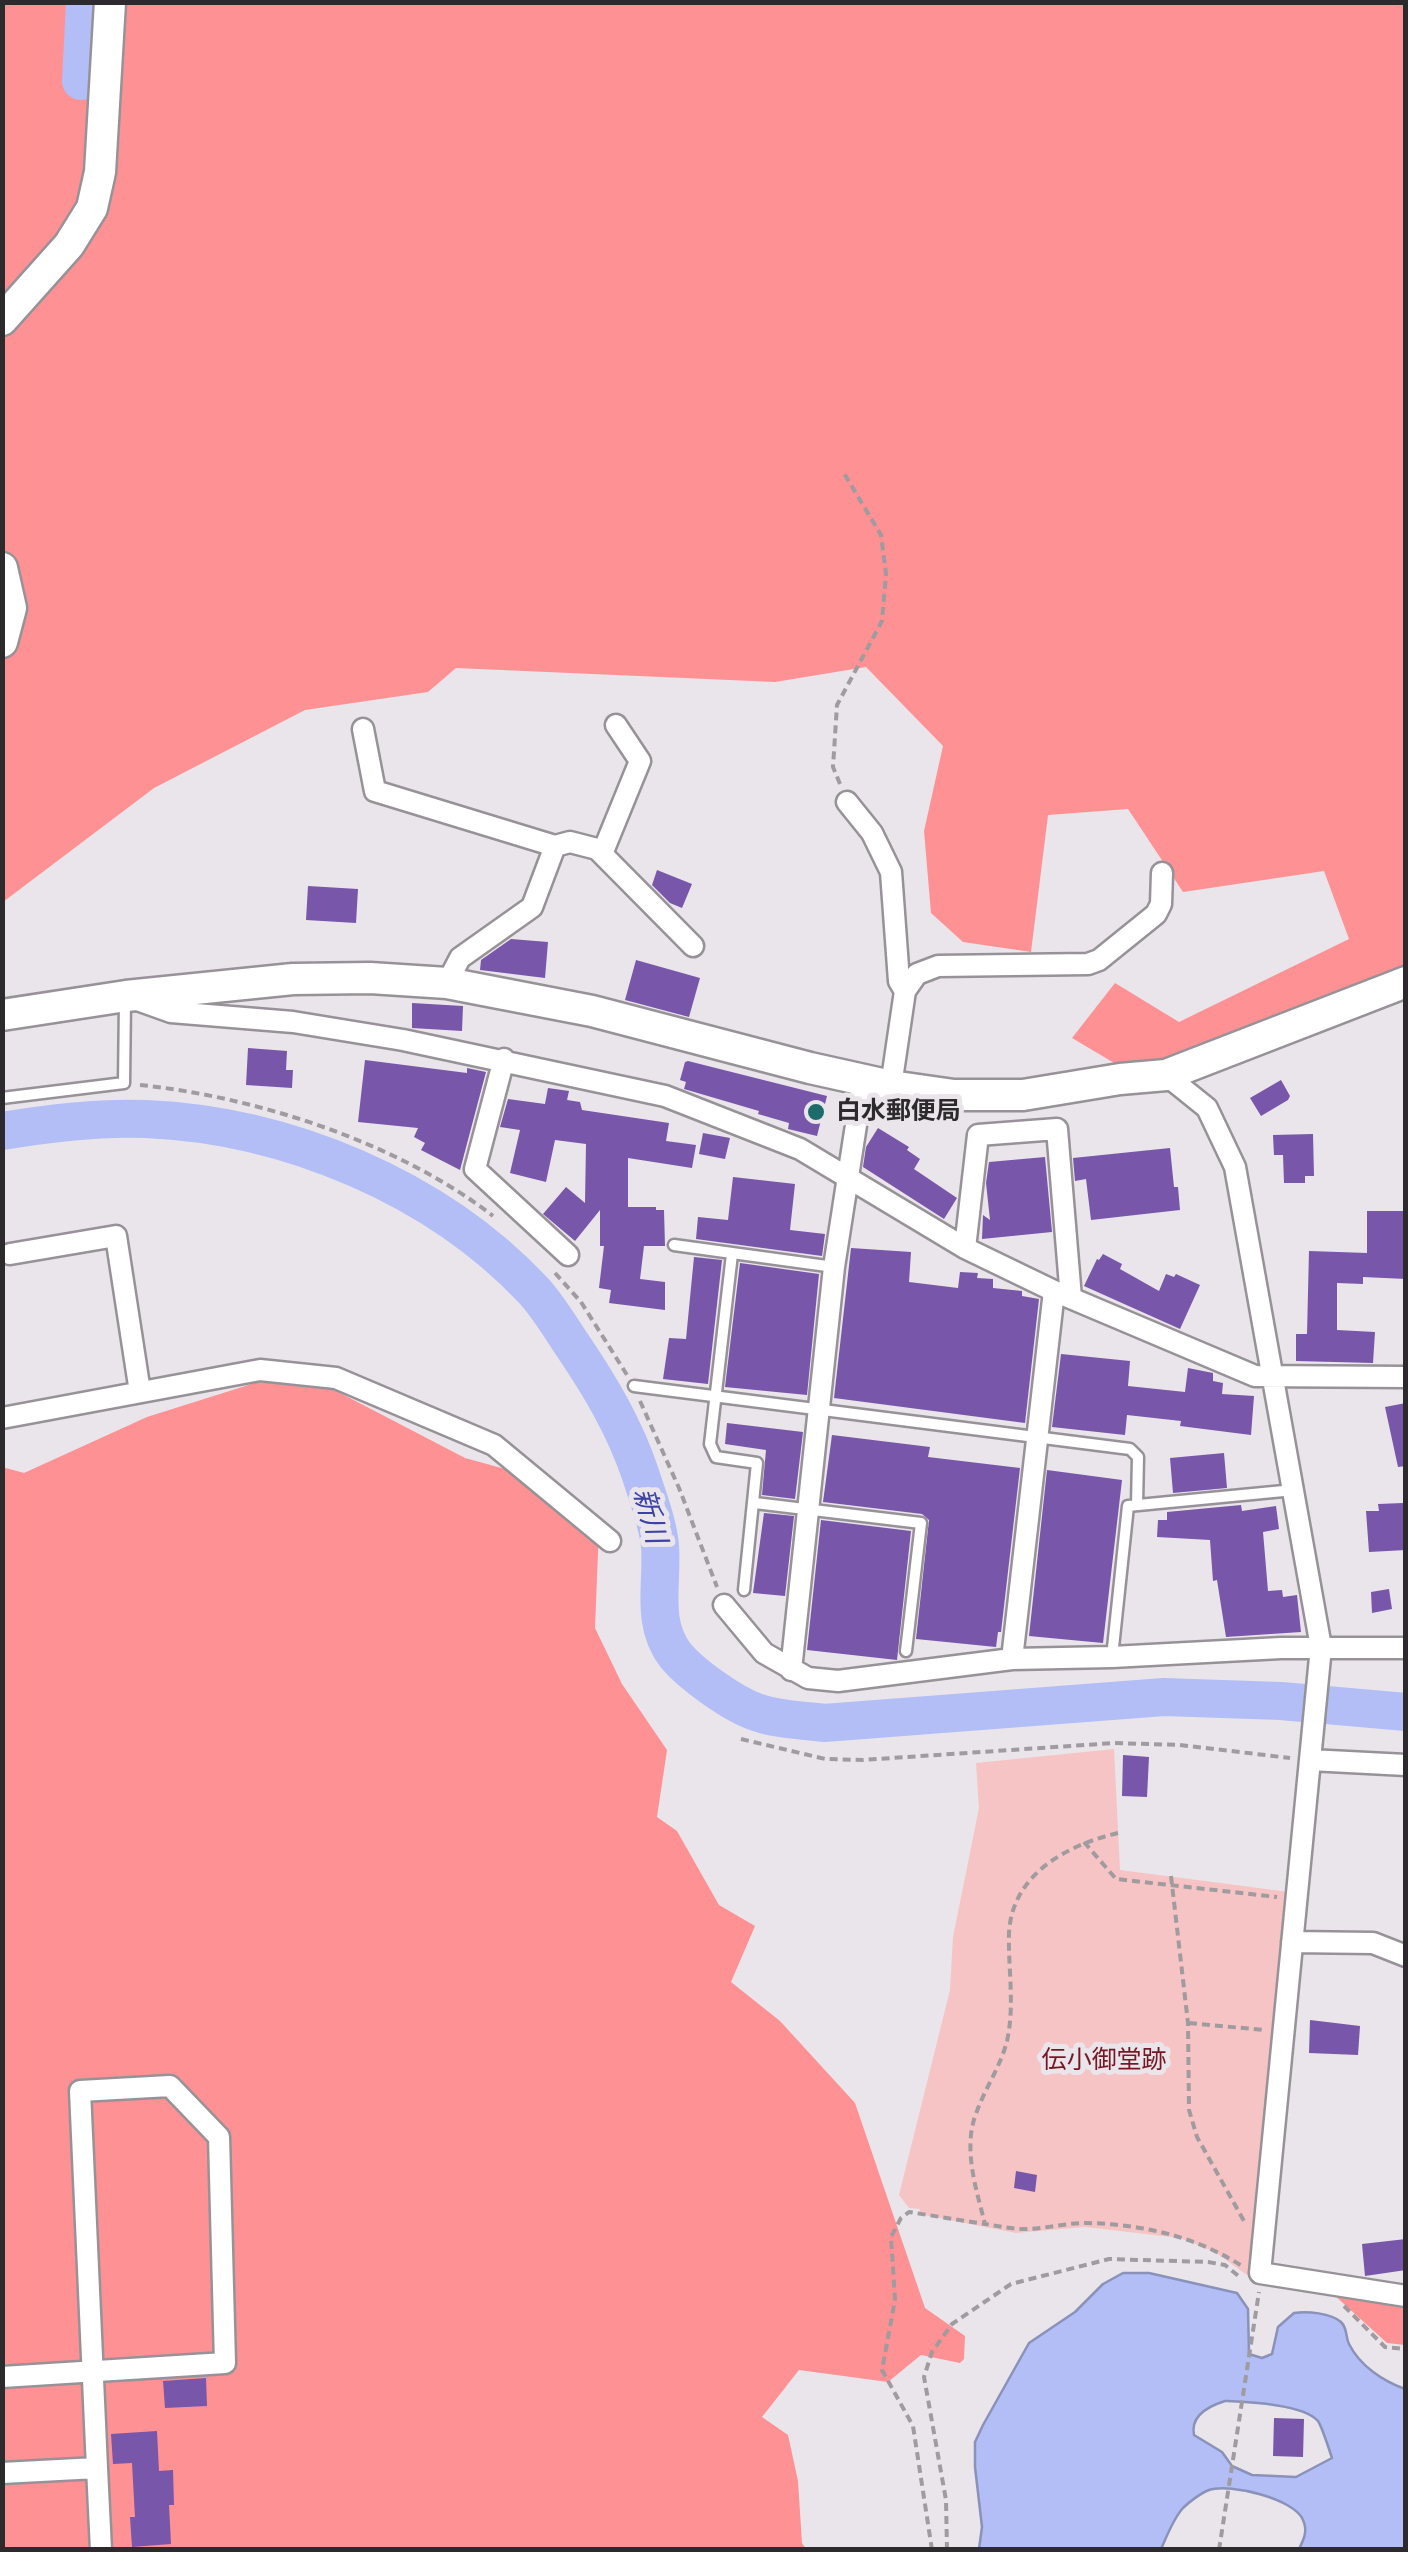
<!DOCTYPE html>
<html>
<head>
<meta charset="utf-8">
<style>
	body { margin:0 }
	#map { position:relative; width:1408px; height:2552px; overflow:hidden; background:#eae5ea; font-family:"Open Sans",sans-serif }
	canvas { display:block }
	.frame { position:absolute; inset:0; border:5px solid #2c2a2c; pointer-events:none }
</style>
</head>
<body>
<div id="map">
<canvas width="1408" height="2552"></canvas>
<div class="frame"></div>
</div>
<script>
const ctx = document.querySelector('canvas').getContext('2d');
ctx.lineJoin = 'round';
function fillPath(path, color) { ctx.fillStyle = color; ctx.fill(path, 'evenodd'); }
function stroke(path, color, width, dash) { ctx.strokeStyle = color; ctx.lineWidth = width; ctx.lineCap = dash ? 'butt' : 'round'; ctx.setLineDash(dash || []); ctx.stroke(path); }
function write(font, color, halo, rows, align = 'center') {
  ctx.font = font + ' "Open Sans","Noto Sans JP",sans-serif'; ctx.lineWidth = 10; ctx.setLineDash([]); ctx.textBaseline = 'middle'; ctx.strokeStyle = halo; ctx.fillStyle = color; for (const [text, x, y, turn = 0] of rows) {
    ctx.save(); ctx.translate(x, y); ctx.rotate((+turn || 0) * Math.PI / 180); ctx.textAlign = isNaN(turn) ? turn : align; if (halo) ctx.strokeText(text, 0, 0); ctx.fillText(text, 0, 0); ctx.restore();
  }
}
const green = new Path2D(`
	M1114,1749L1120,1870L1289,1892L1251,2278L1215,2252L1180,2238L1085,2227L1016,2233L919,2214L920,2209L909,2208L899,2195L950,1990L953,1937L979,1808L976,1763Z`);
const forest = new Path2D(`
	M2,3H1405V991L1207,1071L1121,1067L1072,1038L1115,983L1179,1022L1349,939L1324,871L1183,892L1128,809L1048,815L1031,952L963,942L931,913L924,831L943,746L866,667L775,682L456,668L428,692L305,710L154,788L3,902Z
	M296,1370L465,1458L538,1478L599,1528L595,1628L622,1684L667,1750L657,1817L677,1831L719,1905L755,1926L731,1982L780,2021L855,2103L925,2308L965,2336L964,2359L960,2363L921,2355L888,2382L799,2370L762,2417L788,2435L798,2481L802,2543L806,2549H3L2,1467L24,1473L147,1417Z
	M1333,2294L1369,2298L1405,2308V2345L1387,2343Z`);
const water = new Path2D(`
	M1123,2273H1149L1237,2293L1248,2309L1249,2354L1262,2358L1272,2354L1278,2327L1294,2313C1307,2311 1331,2313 1341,2322C1348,2329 1345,2336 1349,2344C1360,2366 1383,2381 1405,2389V2549H1299C1304,2539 1308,2531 1303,2520C1295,2499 1230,2483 1209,2490C1201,2493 1189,2502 1183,2508C1173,2519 1167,2536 1161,2549H979L982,2527L975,2467V2442L983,2425L1029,2343L1075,2312L1103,2284ZM1225,2401C1247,2402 1303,2404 1318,2421C1322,2427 1329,2449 1332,2458L1296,2477L1252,2475L1232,2466L1222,2452L1194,2435C1190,2415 1209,2406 1225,2401Z`);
const river = new Path2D(`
	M81,81L85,2
	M2,1131C50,1123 98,1117 146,1119C287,1125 436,1187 533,1290C548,1306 560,1327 573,1346C600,1386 624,1426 640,1473C647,1495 658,1523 660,1546C663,1583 650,1623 676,1656C692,1675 733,1704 756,1712C778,1720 801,1720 824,1723L1164,1697L1281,1701L1406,1712`);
const building = new Path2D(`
	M657,870L692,884L682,908L670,903L652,885Z
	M308,886L358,889L356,923L306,920Z
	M511,939L548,942L545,978L480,970L481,960Z
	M636,960L700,978L689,1017L625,1000Z
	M412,1003L463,1006L462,1031L412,1028Z
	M248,1048L287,1051L286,1070H293L292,1088L246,1085Z
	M365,1060L467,1073V1068L486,1072L460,1170L421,1150L425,1143L414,1137L418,1128L358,1122Z
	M688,1061L827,1096L817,1136L788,1129L789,1123L758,1114L759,1111L684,1089L686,1082L680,1080L685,1062Z
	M1281,1080L1290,1096L1288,1100L1261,1116L1250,1098Z
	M548,1088L569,1091L567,1100L580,1102L582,1110L669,1123L666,1141L696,1145L692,1168L628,1158V1207H656V1210H664L665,1246H644L640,1279L665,1282V1310L609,1303L611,1290L599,1288L604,1246H600V1210L575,1241L543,1214L566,1187L585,1203L586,1144L555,1140L546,1182L510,1173L520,1130L500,1127L508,1099L545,1104Z
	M878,1128L909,1147L907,1150L920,1159L914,1169L957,1198L944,1219L863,1167L866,1147Z
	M703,1133L730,1138L725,1159L699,1154Z
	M1313,1134L1314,1176H1305V1183H1284L1283,1155H1274L1273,1135Z
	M1170,1148L1174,1187H1178L1180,1210L1091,1220L1086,1179L1075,1181L1073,1158Z
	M1045,1157L1052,1232L982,1239L983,1215L990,1220L986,1183L989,1162Z
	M733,1177L795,1184L790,1230L825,1234L822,1256L696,1239L698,1217L728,1220Z
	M1367,1211H1406V1279L1363,1277V1284L1337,1283V1330L1375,1332L1373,1363L1296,1361V1334H1307L1309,1251L1367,1253Z
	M851,1248L911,1252L909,1282L958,1288L960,1272L978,1273L977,1278L993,1279V1288L1022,1291V1296L1039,1299L1025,1423L834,1398Z
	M1103,1254L1122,1264L1120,1269L1159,1291L1166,1274L1174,1277L1176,1274L1200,1285L1180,1329L1084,1286L1097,1259L1099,1260Z
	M694,1257L722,1260L708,1384L663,1379L669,1338L686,1339Z
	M740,1263L819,1274L807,1395L725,1387Z
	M1061,1354L1130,1361L1128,1386L1185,1392L1188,1368L1213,1373V1381L1223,1383L1222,1394L1254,1396L1251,1435L1180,1426L1181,1421L1127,1415L1125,1435L1052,1427Z
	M1406,1403V1466L1398,1467L1385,1407Z
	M727,1423L803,1432L795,1499L762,1495L766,1450L725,1444Z
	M832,1435L930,1447L928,1457L1020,1468L1001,1632H998L996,1647L916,1639L929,1520L922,1514L823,1502Z
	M1224,1453L1227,1488L1173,1493L1170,1458Z
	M1047,1470L1122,1480L1103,1643L1029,1636Z
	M1403,1503L1406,1509V1550L1369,1552L1366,1511H1379L1378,1504Z
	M1241,1505L1242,1511L1276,1506L1279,1529L1263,1532L1268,1591L1282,1590L1283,1597L1297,1595L1301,1632L1226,1637L1217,1580L1213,1581L1210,1540L1157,1537L1158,1520H1167V1512Z
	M764,1513L794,1516L785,1596L753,1593Z
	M821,1520L911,1531L897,1660L807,1650Z
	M1389,1589L1392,1609L1372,1613L1371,1592Z
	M1123,1755L1149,1757L1147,1797L1122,1796Z
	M1310,2020L1360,2026L1358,2055L1309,2053Z
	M1016,2171L1037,2175L1035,2192L1014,2188Z
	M1406,2239V2270L1365,2276L1362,2244Z
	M206,2378L207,2406L165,2408L163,2381Z
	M1274,2418L1304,2419L1303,2457L1273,2456Z
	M157,2431L159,2471L173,2470L174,2505H169L171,2544L132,2547L130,2517H135L132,2463L113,2464L111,2434Z`);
const path = new Path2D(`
	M840,784L833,767L837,705L882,621L886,574L881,535L842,470
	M140,1085C257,1097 399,1143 493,1216
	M555,1273L581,1302L627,1375
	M640,1401L679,1488L717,1587
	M741,1739L825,1759L863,1760L1114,1743L1180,1745L1290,1758
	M1118,1833C1067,1845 1012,1874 1009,1933C1008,1969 1015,2005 1007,2041C1001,2065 986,2087 977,2111C962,2147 976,2188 985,2224C998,2226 1011,2229 1024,2229C1045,2229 1065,2223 1086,2223C1141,2224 1195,2236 1242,2266
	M1084,1842L1116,1879L1277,1897
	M1171,1876L1188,2023L1189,2110L1197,2137L1244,2221
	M1189,2023L1264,2030
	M1344,2306L1385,2347L1406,2349
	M932,2550L913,2426L882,2370L895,2300L891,2237L901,2218L909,2212L985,2224
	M947,2550L946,2500L924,2377L932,2352L952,2324L1011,2284L1109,2259L1208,2262L1225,2265L1241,2278
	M1219,2550L1259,2292`);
const lane = new Path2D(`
	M2,1098L124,1083L125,1001
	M674,1245L834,1267
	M732,1254L710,1444L716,1457L757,1463L744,1590
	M634,1386L1130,1449L1138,1457L1137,1505
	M755,1503L921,1523L906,1651
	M1112,1657L1128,1506L1294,1490`);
const street = new Path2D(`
	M363,729L375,791L555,846
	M847,802L872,833L891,872L899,981L905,991
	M602,854L640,761L616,725
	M447,983L460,958L532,907L555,846L570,842L597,849L693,946
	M132,998L171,1012L293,1022L403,1040L665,1096L800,1149L965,1248L1054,1291L1255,1376L1406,1377
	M504,1059L475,1169L568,1255
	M1166,1075L1207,1108L1235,1167L1321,1647L1260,2273L1406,2296
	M891,1086L905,991L917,974L938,966L1088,964L1099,960L1156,914L1161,904L1162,873
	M965,1248L978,1135L1057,1129L1071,1298
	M10,1254L116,1236L140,1392
	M2,1418L260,1370L336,1378L494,1445L610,1541
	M724,1605L764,1653L808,1678L838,1681L1012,1659L1112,1657L1281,1648H1406
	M1012,1659L1054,1291
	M791,1670L834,1267L863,1080
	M1310,1760L1406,1765
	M1292,1942L1373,1943L1406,1956
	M2,2377L225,2363L219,2137L170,2086L80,2091L97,2468
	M2,2473L97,2468L101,2550`);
const secondary = new Path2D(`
	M2,320L69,245L92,208L100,172L110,2
	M2,568L11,608L2,642
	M2,1015L126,996L293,979L370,978L447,983L592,1011L810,1068L891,1086L954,1095H1023L1120,1079L1166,1075L1406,982`);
const markers = [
	[816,1112,10,"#1e6b6c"]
];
const poiNames = [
	["白水郵便局",836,1112]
];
const parkNames = [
	["伝小御堂跡",1104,2061]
];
const waterNames = [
	["新川",649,1516,75]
];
fillPath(green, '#f6c4c4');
fillPath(forest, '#fd9194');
fillPath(water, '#b2bef5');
stroke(water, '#8a92b9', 2.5);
stroke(river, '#b2bef5', 38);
fillPath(building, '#7856a9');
stroke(lane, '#979297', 15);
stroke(street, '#979297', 25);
stroke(secondary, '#979297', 35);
stroke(path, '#9f9b9f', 4, [8, 5]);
stroke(lane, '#fff', 10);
stroke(street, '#fff', 20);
stroke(secondary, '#fff', 30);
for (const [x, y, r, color] of markers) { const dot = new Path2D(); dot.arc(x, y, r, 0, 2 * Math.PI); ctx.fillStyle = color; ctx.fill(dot); stroke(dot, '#eae5ea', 4); }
write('bold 25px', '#2c2a2c', '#eae5ea', poiNames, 'left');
write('25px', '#761724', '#eae5ea', parkNames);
write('italic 28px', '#3c42a8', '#eae5ea', waterNames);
</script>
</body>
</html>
